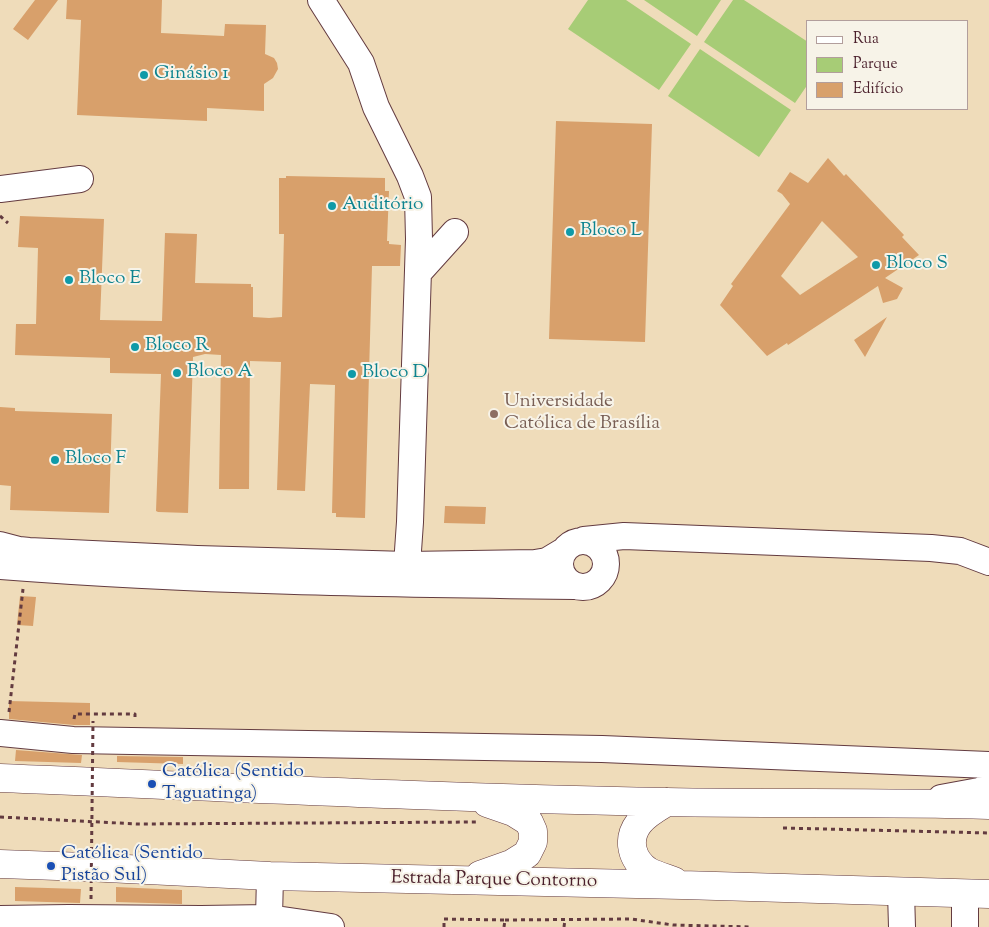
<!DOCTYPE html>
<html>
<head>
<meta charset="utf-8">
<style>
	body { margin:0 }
	#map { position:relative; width:989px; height:927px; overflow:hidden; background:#efdcba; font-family:"Sorts Mill Goudy",serif }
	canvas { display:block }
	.legend { position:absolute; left:806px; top:20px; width:162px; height:90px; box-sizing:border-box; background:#f7f3e8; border:1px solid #b29e9c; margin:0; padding:6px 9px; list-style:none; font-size:15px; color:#4a1f2b }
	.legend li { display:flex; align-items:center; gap:10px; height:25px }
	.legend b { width:25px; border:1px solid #b29e9c }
</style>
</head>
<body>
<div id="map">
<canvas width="989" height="927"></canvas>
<ul class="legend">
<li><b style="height:6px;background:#fff"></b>Rua</li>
<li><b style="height:14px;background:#a7cc76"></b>Parque</li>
<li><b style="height:14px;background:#d8a06b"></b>Edifício</li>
</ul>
</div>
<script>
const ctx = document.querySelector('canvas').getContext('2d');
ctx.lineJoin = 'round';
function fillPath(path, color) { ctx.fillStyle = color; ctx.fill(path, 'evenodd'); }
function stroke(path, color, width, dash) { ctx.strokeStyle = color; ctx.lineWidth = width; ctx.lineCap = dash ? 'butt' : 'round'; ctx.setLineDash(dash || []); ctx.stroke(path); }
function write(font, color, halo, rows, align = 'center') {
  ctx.font = font + ' "Sorts Mill Goudy",serif'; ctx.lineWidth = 4; ctx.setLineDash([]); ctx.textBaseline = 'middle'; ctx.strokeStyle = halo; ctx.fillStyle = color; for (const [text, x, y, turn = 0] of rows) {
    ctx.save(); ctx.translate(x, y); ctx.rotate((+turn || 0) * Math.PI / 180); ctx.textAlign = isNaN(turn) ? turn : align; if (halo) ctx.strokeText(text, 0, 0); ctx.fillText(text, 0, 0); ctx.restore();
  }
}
const green = new Path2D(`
	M588,0H626L691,44L659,90L568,29Z
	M644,0H721L697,36Z
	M733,0H744L808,42V84L795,103L704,42Z
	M700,49L791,110L759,157L668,96Z`);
const building = new Path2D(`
	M35,0H58L28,40L13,29Z
	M67,0H162L161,33L224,36L225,24L266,25L265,54L274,58L277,63L278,69L273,78L264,84V111L207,108V121L77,115L81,20L66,19Z
	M556,121L652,124L645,342L549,339Z
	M828,158L844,176L846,174L904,235L902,237L919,255L885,278L903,288L897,299L883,303L878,286L788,345L787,343L767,356L720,305L733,286L731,284L790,204L782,194L777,191L790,172L808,183ZM822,221L858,257L800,295L781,276Z
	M286,176L385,178V191H389L387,241H389V244L401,245L400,266H372L365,518L336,517V513H332L335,385L310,384L305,491L277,490L281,362L250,361L249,489H219L221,355L205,354L193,357L188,513L158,512L156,511L161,374L110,373V358L15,355L16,324H36L38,248L18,247L20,216L104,219L100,320L162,321L165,233L197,234L195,283L251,284V287H253V317L269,318L282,317L284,234H279V178H286Z
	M887,317L865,357L854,340Z
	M0,407L15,408V411L112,414L109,513L10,510L11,486L0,485Z
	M445,506L486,507L485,524L444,523Z
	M20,596L36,597L33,626L17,625Z
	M9,701L90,703V725H74L9,719Z
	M16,750L82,755L81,763L15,761Z
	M117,756L183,757V764L117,762Z
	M15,887L81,889L80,903L15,901Z
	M116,887L182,890V904L116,902Z`);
const path = new Path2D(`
	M0,216L8,223
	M9,712L23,589
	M74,719L75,714H135V719
	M0,817L138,824L477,822
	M783,828L989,833
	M505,920L631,919L673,925L752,927
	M444,927V919L505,920L504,927
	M564,927L565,920`);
const minor = new Path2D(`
	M321,0L361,63L376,107L410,176L418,197L419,239L410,522L407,565
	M0,189L80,179
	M418,273L455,232
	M584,540L624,536L931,548L960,551L989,562
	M560 564a23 23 0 1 1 46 0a23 23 0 1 1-46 0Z
	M0,545L19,550L29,551L197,559L407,565L535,563L547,561L562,552
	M0,566C192,581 384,584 575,586
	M0,733L73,740L602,749L989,765
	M941,798L979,791L989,787
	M901,892L902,927
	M965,894V927
	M269,918L270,876
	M0,919L69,918L201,919L269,918L331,927`);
const highway = new Path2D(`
	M0,778C222,787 444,798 666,802C774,804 881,802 989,805
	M667,802C657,808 646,814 639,823C626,840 632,860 648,871C655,875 666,878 674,881
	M0,864L86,867L270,876L682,885L989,894
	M480,875L511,864L527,854L533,842V831L529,822L513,812L487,803`);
const pathBridge = new Path2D(`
	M91,899L93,721`);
const markers = [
	[144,75,5,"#0f9aa8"],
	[332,206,5,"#0f9aa8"],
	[570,232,5,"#0f9aa8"],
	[876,265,5,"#0f9aa8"],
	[69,280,5,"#0f9aa8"],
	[135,347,5,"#0f9aa8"],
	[177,373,5,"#0f9aa8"],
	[352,374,5,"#0f9aa8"],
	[494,414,5,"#8d6e63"],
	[55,460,5,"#0f9aa8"],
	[152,784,5,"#1a4fb4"],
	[51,866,5,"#1a4fb4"]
];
const cultureNames = [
	["Ginásio 1",154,75],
	["Auditório",342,206],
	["Bloco L",580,232],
	["Bloco S",886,265],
	["Bloco E",79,280],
	["Bloco R",145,347],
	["Bloco A",187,373],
	["Bloco D",362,374],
	["Bloco F",65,460]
];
const educationNames = [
	["Universidade",504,403],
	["Católica de Brasília",504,425]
];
const transitNames = [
	["Católica (Sentido",162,773],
	["Taguatinga)",162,795],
	["Católica (Sentido",61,855],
	["Pistão Sul)",61,877]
];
const streetNames = [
	["Estrada Parque Contorno",494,881,1]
];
fillPath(green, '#a7cc76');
fillPath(building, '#d8a06b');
stroke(minor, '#633b40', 28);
stroke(highway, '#633b40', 29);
stroke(path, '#633b40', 3, [4, 4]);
stroke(minor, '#fff', 26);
stroke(highway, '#fff', 28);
stroke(pathBridge, '#633b40', 3, [4, 4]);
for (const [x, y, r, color] of markers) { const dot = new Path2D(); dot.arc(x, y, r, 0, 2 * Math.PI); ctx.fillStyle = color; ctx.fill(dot); stroke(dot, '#f7f3e8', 2); }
write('19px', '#0d838f', '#f7f3e8', cultureNames, 'left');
write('19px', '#785e54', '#f7f3e8', educationNames, 'left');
write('19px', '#164399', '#f7f3e8', transitNames, 'left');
write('19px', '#4a1f2b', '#f7f3e8', streetNames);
</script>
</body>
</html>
